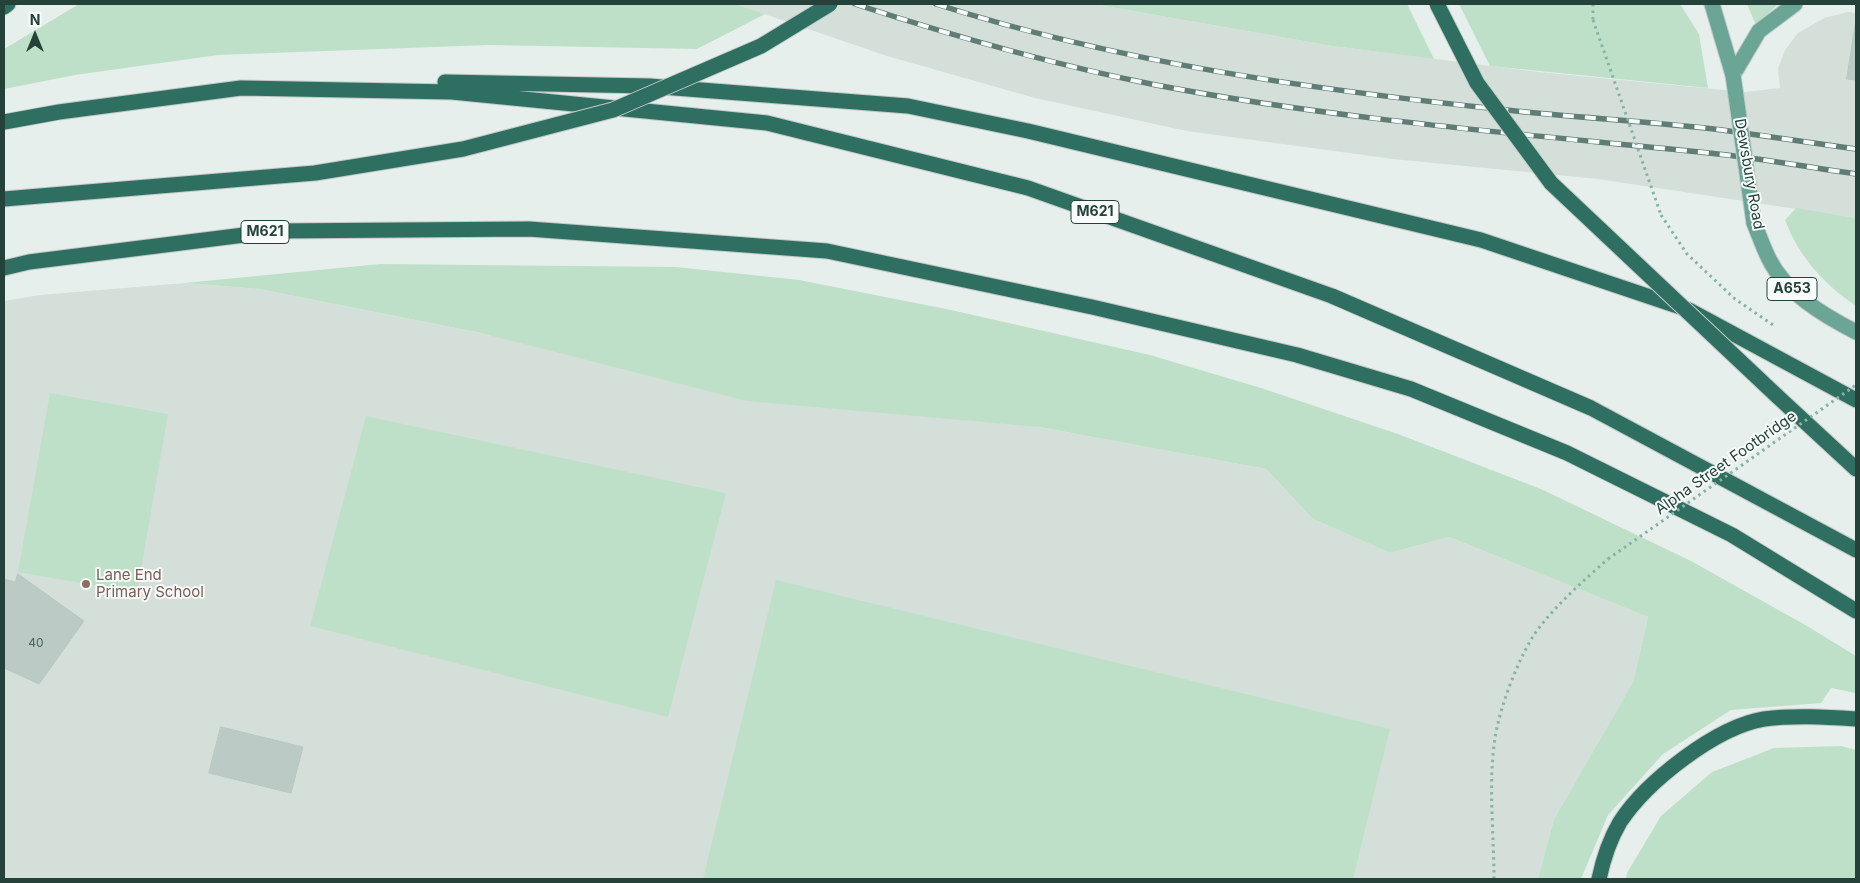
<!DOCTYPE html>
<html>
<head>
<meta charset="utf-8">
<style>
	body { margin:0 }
	#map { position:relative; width:1860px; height:883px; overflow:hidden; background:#e6efeb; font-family:Inter,sans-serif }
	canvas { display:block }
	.frame { position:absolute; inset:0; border:5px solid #24423a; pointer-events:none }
	.north { position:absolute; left:10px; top:10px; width:50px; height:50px; -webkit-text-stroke:4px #f7fbf9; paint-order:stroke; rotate:0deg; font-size:14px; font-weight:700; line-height:20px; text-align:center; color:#24423a }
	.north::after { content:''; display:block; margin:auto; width:18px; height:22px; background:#24423a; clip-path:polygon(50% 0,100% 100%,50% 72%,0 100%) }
</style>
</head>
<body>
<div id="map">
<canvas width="1860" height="883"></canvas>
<div class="frame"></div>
<div class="north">N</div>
</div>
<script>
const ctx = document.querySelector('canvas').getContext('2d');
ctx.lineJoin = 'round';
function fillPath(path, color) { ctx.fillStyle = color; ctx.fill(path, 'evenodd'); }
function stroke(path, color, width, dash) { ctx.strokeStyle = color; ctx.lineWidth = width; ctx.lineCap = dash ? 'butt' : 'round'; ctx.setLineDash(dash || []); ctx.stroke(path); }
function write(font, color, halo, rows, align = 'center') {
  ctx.font = font + ' Inter,sans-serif'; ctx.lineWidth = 4; ctx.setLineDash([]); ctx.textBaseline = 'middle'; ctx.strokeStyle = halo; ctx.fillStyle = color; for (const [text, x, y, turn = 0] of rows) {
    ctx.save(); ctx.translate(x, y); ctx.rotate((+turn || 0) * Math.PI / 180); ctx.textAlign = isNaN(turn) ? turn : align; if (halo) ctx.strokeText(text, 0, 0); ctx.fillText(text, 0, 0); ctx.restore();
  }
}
const built = new Path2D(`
	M735,4H1093L1332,46L1539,72L1745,92L1780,88L1778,69L1785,50L1798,33L1824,18L1848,12L1856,13V218L1598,179L1393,159L1187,131L1035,98L887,56Z
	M185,283L259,289L481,333L1039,427L1266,469L1313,519L1390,553L1449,537L1648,617L1633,682L1554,819L1538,879H4V301L40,295Z`);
const green = new Path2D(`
	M79,4H735L765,14L697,49L488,45L218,55L75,75L4,89V49Z
	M1093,4H1407L1434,59L1332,46Z
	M1459,4H1680L1699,34L1708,88L1490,66Z
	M1747,4H1778L1756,25Z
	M1796,208L1856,218V306C1824,284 1799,257 1785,220Z
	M380,264L676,267L799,280L951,310L1150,355L1261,388L1398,434L1541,489L1691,561L1807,626L1856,656V693L1831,688L1821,703L1731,710L1663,754L1608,815L1581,879H1538L1554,819L1633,682L1648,617L1449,537L1390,553L1313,519L1266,469L1039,427L747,401L481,333L259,289L185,283Z
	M50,393L168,414L137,593L18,572Z
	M366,416L726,493L668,717L310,626Z
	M776,580L1390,729L1353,879H703Z
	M1841,746L1856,750V879H1626L1627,873L1661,816L1712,772L1774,748Z`);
const building = new Path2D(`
	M1856,20V80L1847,79Z
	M18,574L84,621L39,684L4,668V579L15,582Z
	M221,727L303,747L291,793L209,773Z`);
const path = new Path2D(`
	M1593,4V20
	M1661,215L1687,254L1735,299L1776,327
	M1494,879C1494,833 1488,784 1495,738C1500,707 1516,665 1532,638C1550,610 1583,581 1608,559`);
const major = new Path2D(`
	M1712,4L1733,75
	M1733,75L1759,31L1795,4
	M1754,223C1759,235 1763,247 1769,259C1786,293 1823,315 1856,332`);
const highway = new Path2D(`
	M4,7L8,4
	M445,82L649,86L908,106L1028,131L1481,240L1689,310L1856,400
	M4,122L59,112L241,88L452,92L767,123L1028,188L1332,296L1591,408L1856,550
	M4,268L29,262L276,231L529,229L827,251L1092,307L1297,355L1411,389L1567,453L1732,535L1856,611
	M1777,396L1856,469
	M1599,879C1603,860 1610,839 1620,822C1647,781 1716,727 1764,719C1794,715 1826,717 1856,719`);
const rail = new Path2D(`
	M855,4C953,36 1054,65 1156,85C1339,120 1524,134 1709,153C1758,158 1807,167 1856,174
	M936,4C1120,63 1315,90 1507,110C1578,118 1650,121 1722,130C1767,136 1811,143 1856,149`);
const pathBridge = new Path2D(`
	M1593,20L1661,215
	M1608,559L1856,385`);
const majorBridge = new Path2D(`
	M1733,75L1754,223`);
const highwayBridge = new Path2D(`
	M1437,4L1477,83L1551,183L1777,396
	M4,199L315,173L463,149L613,110L761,46L830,4`);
const markers = [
	[86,584,5,"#8d6e63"]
];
const numberNames = [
	["40",36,643]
];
const shields = [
	[1095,212,48],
	[265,232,48],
	[1792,289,50]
];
const shieldNames = [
	["M621",1095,212],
	["M621",265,232],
	["A653",1792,289]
];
const streetNames = [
	["Dewsbury Road",1749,174,80],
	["Alpha Street Footbridge",1726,463,-35]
];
const educationNames = [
	["Lane End",96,575],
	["Primary School",96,592]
];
fillPath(built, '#d4dfda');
fillPath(green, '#bfe0c8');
fillPath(building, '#bbcac4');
stroke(building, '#b8c9c2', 1);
stroke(major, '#c2cac8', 17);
stroke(highway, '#c2cac8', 17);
stroke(path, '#86b3a5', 3, [2.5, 4]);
stroke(major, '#6aa596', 15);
stroke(highway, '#2f6f62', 15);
stroke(rail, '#5f7d75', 5.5);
stroke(rail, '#f7fbf9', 4, [11]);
stroke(majorBridge, '#c2cac8', 17, []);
stroke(highwayBridge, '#c2cac8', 17, []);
stroke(pathBridge, '#86b3a5', 3, [2.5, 4]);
stroke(majorBridge, '#6aa596', 15);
stroke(highwayBridge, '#2f6f62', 15);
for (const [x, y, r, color] of markers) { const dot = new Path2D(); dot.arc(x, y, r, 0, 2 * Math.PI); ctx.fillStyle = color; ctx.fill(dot); stroke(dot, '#f7fbf9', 2); }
write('12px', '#4a645c', null, numberNames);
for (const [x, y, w] of shields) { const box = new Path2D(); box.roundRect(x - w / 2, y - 11.5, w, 23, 4); ctx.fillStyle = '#f7fbf9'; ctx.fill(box); stroke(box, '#24423a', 1); }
write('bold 14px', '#24423a', null, shieldNames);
write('15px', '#24423a', '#f7fbf9', streetNames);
write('15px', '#785e54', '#f7fbf9', educationNames, 'left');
</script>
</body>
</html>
